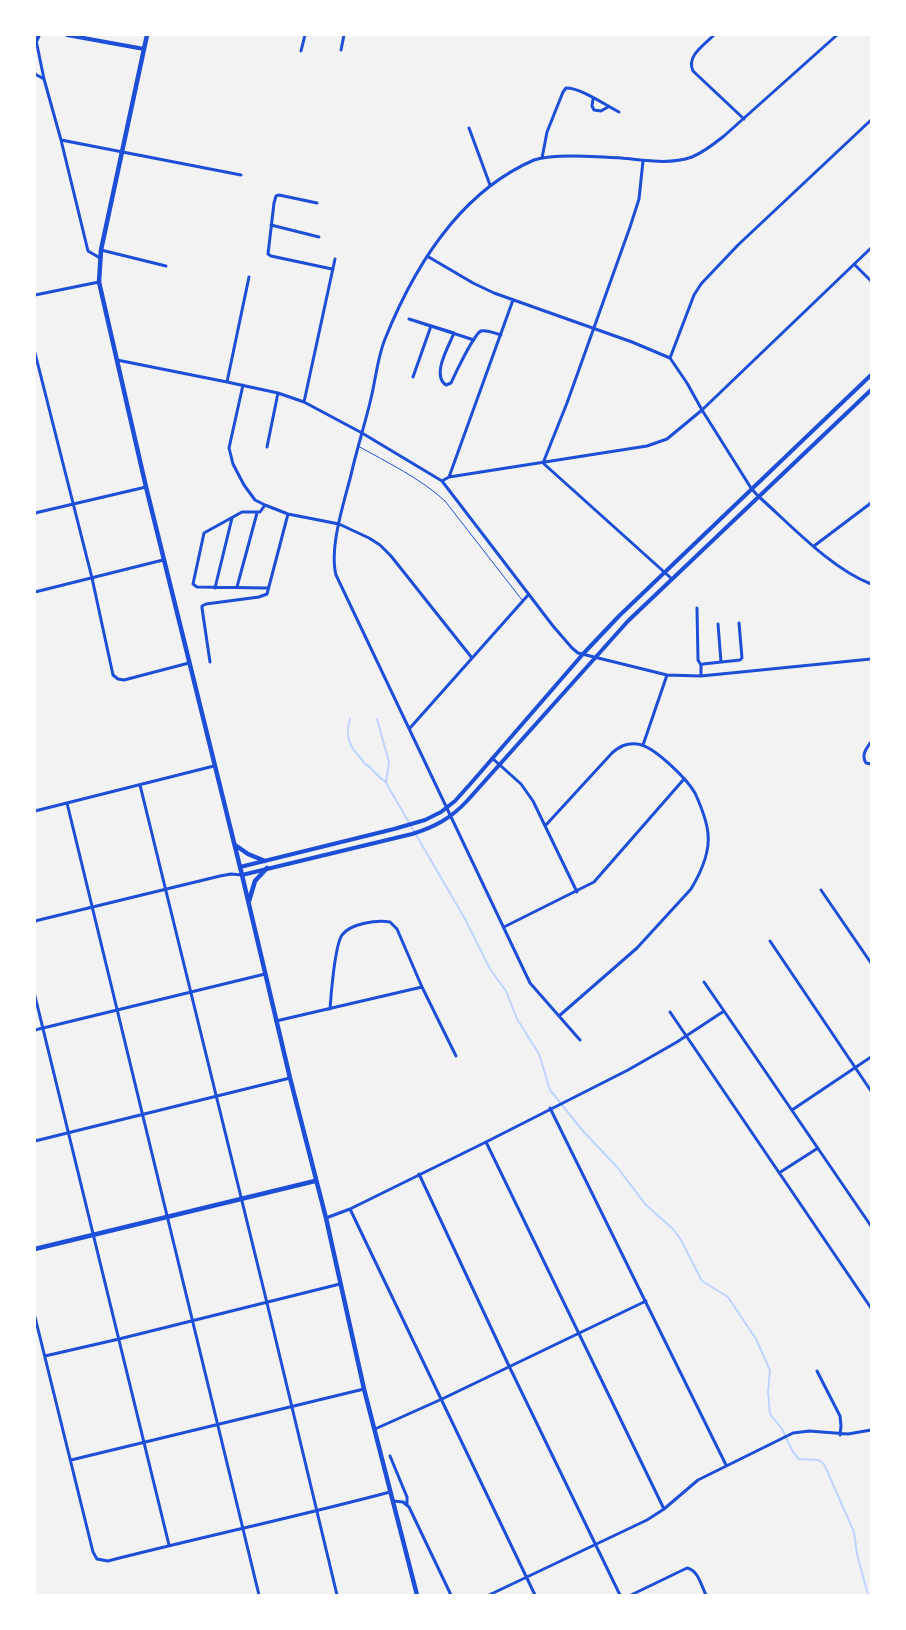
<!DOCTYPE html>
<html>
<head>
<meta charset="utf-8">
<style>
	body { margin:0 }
	#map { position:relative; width:906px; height:1630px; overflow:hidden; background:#f2f2f2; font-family:"Titillium Web",sans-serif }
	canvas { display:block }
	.frame { position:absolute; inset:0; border:36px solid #fff; pointer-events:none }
</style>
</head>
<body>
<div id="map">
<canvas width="906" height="1630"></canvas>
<div class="frame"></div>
</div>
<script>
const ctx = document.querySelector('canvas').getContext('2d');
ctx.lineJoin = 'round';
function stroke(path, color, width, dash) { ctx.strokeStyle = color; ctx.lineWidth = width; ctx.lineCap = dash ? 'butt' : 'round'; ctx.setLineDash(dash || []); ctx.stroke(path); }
const stream = new Path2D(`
	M350,719C347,728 347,739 352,747C355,753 361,757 364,763C375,769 375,776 386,782
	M377,719L389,762L386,783L465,919L490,969L506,991L517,1019L539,1054L550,1090L583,1131L617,1167L646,1205L673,1229L681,1240L702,1281L728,1297L756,1339L770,1370L768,1392L770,1414L782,1429L793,1452L799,1459L818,1460L824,1464L854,1532L857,1554L868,1595`);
const service = new Path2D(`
	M358,446C388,463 420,478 445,501L522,600`);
const minor = new Path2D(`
	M714,35C704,45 686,56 693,71L744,119
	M36,40L44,79L61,140L88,251L100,258
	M341,50L344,35
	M301,51L305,35
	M35,74L44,79
	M593,99L592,106L594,110L601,111L608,107
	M469,128L490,185
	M61,140L241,175
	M542,158L547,132L563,92L566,88C582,88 605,105 619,112
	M643,161L639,199L630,227L567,403L543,463L672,579
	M317,203L279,195L276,196L274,203L268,254L271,256L332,269
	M271,225L319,237
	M101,250L166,266
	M427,256L473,283L494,293L632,342L670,358L687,383L702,410L751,488L758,496C791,525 830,568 871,584
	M854,264L871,281
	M35,295L99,282
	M474,340L409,319L454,333C449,346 431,375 446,385L451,383C455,374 474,334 481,331C486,330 495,333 501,335
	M35,353L92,578L113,675L118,679L124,680L189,663
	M670,358L694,295L701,284L738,245L871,120
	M117,360L227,382L278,393L304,402L362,433L442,481L553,626L572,648L578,653L667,675L701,676L871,659
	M413,377L431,326
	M227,382L249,277
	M243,385L229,448L233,464L244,485L255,500L265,505L288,514L339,524L369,538L380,545L391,556L472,658
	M304,402L335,259
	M267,447L278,393
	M449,477L647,446L667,439L702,410L871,248
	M442,481L449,477L513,300
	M265,505L260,512H242L204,533L193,584L197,587L268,588
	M35,513L146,487
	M814,546L871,503
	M237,587L257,513
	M215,588L232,518
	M35,592L163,560
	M697,608L698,660L701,665
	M718,624L721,662
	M210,662L202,608V606L206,604L259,597L267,594L288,514
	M701,676V665L703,664L740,660L742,658L739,623
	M410,728L529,594
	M871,742C866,749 861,755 866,763L871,764
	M643,745L667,675
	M492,758L521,784L533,801L577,892
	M140,785L267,1303L337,1595
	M67,803L259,1595
	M35,811L214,766
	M545,826L612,753C620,746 626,743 637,744C653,745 687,779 695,793C700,804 707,821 708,834C710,852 700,874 691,889L637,948L559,1016
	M821,890L871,963
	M35,921L220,876L231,874L242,875
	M504,927L594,882L684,779
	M770,941L871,1091
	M704,982L724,1011
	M35,996L169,1545
	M330,1009C331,994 335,945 342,935C351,923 377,920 390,922L397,929L422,987L456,1056
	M670,1012L871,1308
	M276,1021L422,987
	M35,1030L265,974
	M580,1040L530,983L336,575C329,548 344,502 351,475C357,448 366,421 372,394C376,376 378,356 385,339C414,267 460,192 534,160C546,156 559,156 571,156C588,156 604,157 621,158C644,160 669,165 692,157C704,152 714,144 724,136L837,35
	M550,1108L726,1465
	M792,1110L871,1057
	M35,1141L290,1078
	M486,1142L664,1509
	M779,1173L818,1148
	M419,1174L509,1366L620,1595
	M350,1209L535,1595
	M326,1218L350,1209L486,1142L628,1070L677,1042L724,1011L871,1226
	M35,1317L93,1552L97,1559L108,1561C202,1537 296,1517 390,1492
	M45,1356L119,1339L340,1284
	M817,1371L840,1416L841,1426L840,1435
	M375,1429L442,1399L646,1301
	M390,1456L407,1497V1504
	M71,1460L364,1389
	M393,1501L403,1502L409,1507L451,1595
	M489,1595L647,1520L664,1509L698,1480L793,1433L809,1431L848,1434L871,1430
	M631,1595L687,1568C698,1570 701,1585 706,1595`);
const tertiary = new Path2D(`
	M67,35L144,49
	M35,44L39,35
	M240,867L394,829L425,820L441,812L455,801L472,782L583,654L619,616L871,375
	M242,875L412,834C435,827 451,818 467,801L628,621L871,390`);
const secondary = new Path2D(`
	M147,35L101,250L99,282L146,487L242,875L290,1078L326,1218L364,1389L417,1595
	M235,845L248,854L265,861
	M249,901L255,881L267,868
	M35,1249L315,1181`);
stroke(stream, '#bfd3fe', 2);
stroke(service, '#1d4ed8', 1);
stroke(minor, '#1d4ed8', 3);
stroke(tertiary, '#1d4ed8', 4);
stroke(secondary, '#1d4ed8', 4.5);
</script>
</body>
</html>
